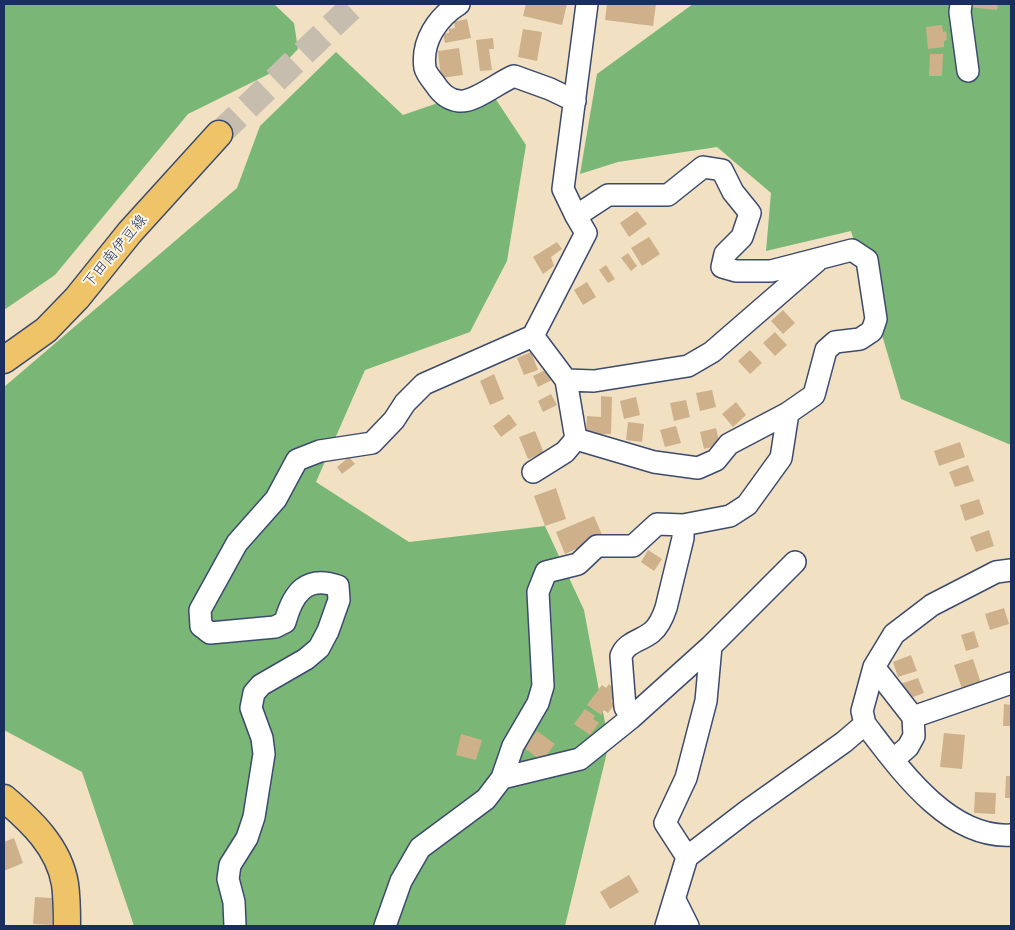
<!DOCTYPE html>
<html>
<head>
<meta charset="utf-8">
<style>
	body { margin:0 }
	#map { position:relative; width:1015px; height:930px; overflow:hidden; background:#f1e1c2; font-family:"Architects Daughter",sans-serif }
	canvas { display:block }
	.frame { position:absolute; inset:0; border:5px solid #1b2f5e; pointer-events:none }
</style>
</head>
<body>
<div id="map">
<canvas width="1015" height="930"></canvas>
<div class="frame"></div>
</div>
<script>
const ctx = document.querySelector('canvas').getContext('2d');
ctx.lineJoin = 'round';
function fillPath(path, color) { ctx.fillStyle = color; ctx.fill(path, 'evenodd'); }
function stroke(path, color, width, dash) { ctx.strokeStyle = color; ctx.lineWidth = width; ctx.lineCap = dash ? 'butt' : 'round'; ctx.setLineDash(dash || []); ctx.stroke(path); }
function write(font, color, halo, rows, align = 'center') {
  ctx.font = font + ' "Architects Daughter","Klee One",sans-serif'; ctx.lineWidth = 4; ctx.setLineDash([]); ctx.textBaseline = 'middle'; ctx.strokeStyle = halo; ctx.fillStyle = color; for (const [text, x, y, turn = 0] of rows) {
    ctx.save(); ctx.translate(x, y); ctx.rotate((+turn || 0) * Math.PI / 180); ctx.textAlign = isNaN(turn) ? turn : align; if (halo) ctx.strokeText(text, 0, 0); ctx.fillText(text, 0, 0); ctx.restore();
  }
}
const forest = new Path2D(`
	M4,4H274L294,23L298,49L279,69L188,114L55,275L4,310Z
	M693,4H1011V445L901,399L851,231L766,251L771,193L717,147L618,162L580,174L597,74Z
	M336,52L403,115L487,86L526,145L507,261L470,332L365,370L316,482L409,542L545,526L584,610L609,744L565,926H134L82,772L4,730V387L237,188L260,126Z`);
const building = new Path2D(`
	M526,4H567L562,25L523,16Z
	M607,4H656L653,26L605,20Z
	M970,4H998L997,10L969,7Z
	M467,19L471,38L445,43L443,34L449,33V29L455,28L454,22Z
	M942,25L943,32L946,31L947,40L944,41V47L928,49L926,27Z
	M523,29L542,32L537,61L518,57Z
	M493,38L494,49H489L492,70L480,71L476,40Z
	M459,48L463,75L441,78L438,51Z
	M930,54H943L942,76H929Z
	M637,211L647,224L629,237L620,223Z
	M649,237L660,254L642,266L631,248Z
	M557,242L562,249L551,257L554,266L543,274L533,257Z
	M628,253L637,266L631,271L621,258Z
	M606,265L615,279L608,283L599,270Z
	M587,282L596,297L583,305L574,290Z
	M783,310L795,323L783,334L771,321Z
	M775,332L787,345L775,356L763,343Z
	M750,350L762,363L750,374L738,361Z
	M531,352L538,370L524,375L517,358Z
	M547,369L552,380L538,387L533,376Z
	M494,374L504,399L490,405L480,381Z
	M712,390L716,407L700,411L696,393Z
	M551,394L557,405L543,412L538,401Z
	M601,396L612,397L611,434H586L587,416L601,417Z
	M636,397L640,415L624,419L620,401Z
	M686,400L690,417L674,421L670,403Z
	M736,402L746,415L733,427L722,414Z
	M509,414L517,425L501,437L493,426Z
	M628,422L644,424L642,442L626,440Z
	M676,426L681,443L665,447L660,430Z
	M716,428L720,445L704,449L700,432Z
	M535,431L544,453L528,459L519,437Z
	M960,442L965,457L939,466L934,451Z
	M349,457L355,464L342,474L337,467Z
	M968,465L974,481L955,487L949,472Z
	M556,488L566,519L545,526L534,496Z
	M979,499L984,514L965,521L960,505Z
	M594,516L603,537L565,554L556,532Z
	M989,530L994,546L976,552L970,537Z
	M648,550L662,559L654,571L641,562Z
	M1004,608L1009,624L990,630L985,614Z
	M974,631L979,647L966,651L961,635Z
	M911,655L917,671L898,677L893,662Z
	M973,659L981,683L962,689L954,665Z
	M918,678L924,693L905,700L900,684Z
	M609,684L615,689L612,692L616,695L611,701L615,704L608,713L604,710L601,715L587,705L602,685L606,688Z
	M1004,704L1011,705V726H1003Z
	M585,709L595,716L593,719L599,723L590,735L574,724Z
	M537,731L555,744L542,761L524,748Z
	M944,733L965,735L962,769L940,767Z
	M461,734L482,740L476,760L456,755Z
	M1006,776H1011V798H1005Z
	M975,792L996,793L995,814L974,813Z
	M14,838L23,863L4,871V842Z
	M629,875L639,892L610,909L600,892Z
	M35,897L53,898L52,925L33,924Z`);
const majorTunnel = new Path2D(`
	M219,134L355,4`);
const minor = new Path2D(`
	M459,4C438,17 421,41 425,68C426,73 431,79 435,84C440,92 448,100 459,101C474,103 499,82 514,76L550,89L575,101
	M961,4L960,12L968,71
	M533,336L566,380L576,439L565,452L533,472
	M566,380L594,381L688,366L712,352L817,261
	M576,439L654,462L698,468L716,460L729,444L788,413L814,395L826,350L835,342L860,339L872,331L876,319L867,260L852,250L771,271H736L722,267L725,254L742,237L750,213L733,192L722,170L703,167L668,195H608L576,216
	M1011,570L996,572L932,605L894,634L874,667L862,711L865,724C899,768 948,839 1011,835
	M874,667L913,717L914,736L908,747L893,760
	M913,717L1011,683
	M631,718L625,707L621,656C626,642 641,641 652,632C659,626 663,617 666,608L683,538V525
	M502,778L580,759L631,718L711,646L795,562
	M687,857L665,823L686,778L706,701L711,646
	M675,900L688,926
	M235,926L234,902L228,879L230,865L247,838L254,817L264,754L262,738L251,708L254,693L261,685L306,659L319,648L328,631L339,600L338,586C306,575 293,593 285,622L275,627L210,633L201,626L200,610L237,543L276,499L297,460L320,451L372,443L394,420L405,403L424,384L533,336L586,233L576,216L563,189L587,4
	M385,926L401,881L420,848L486,799L502,778L513,746L538,703L543,686L538,592L546,572L578,564L597,546H633L657,524L683,525L730,516L747,505L781,458L788,413
	M666,926L687,857L747,811L844,742L865,724`);
const major = new Path2D(`
	M4,360L46,330L77,298L130,232L219,134
	M4,798C31,821 59,847 65,884C67,898 67,912 67,926`);
const streetNames = [
	["下田南伊豆線",116,252,-50]
];
fillPath(forest, '#7ab777');
fillPath(building, '#ceb18b');
stroke(majorTunnel, '#c6bdae', 26, [26, 13]);
stroke(minor, '#3b4a6d', 24);
stroke(major, '#3b4a6d', 29);
stroke(minor, '#fff', 21);
stroke(major, '#efc469', 26);
write('15px', '#1b2f5e', '#fcf5e5', streetNames);
</script>
</body>
</html>
